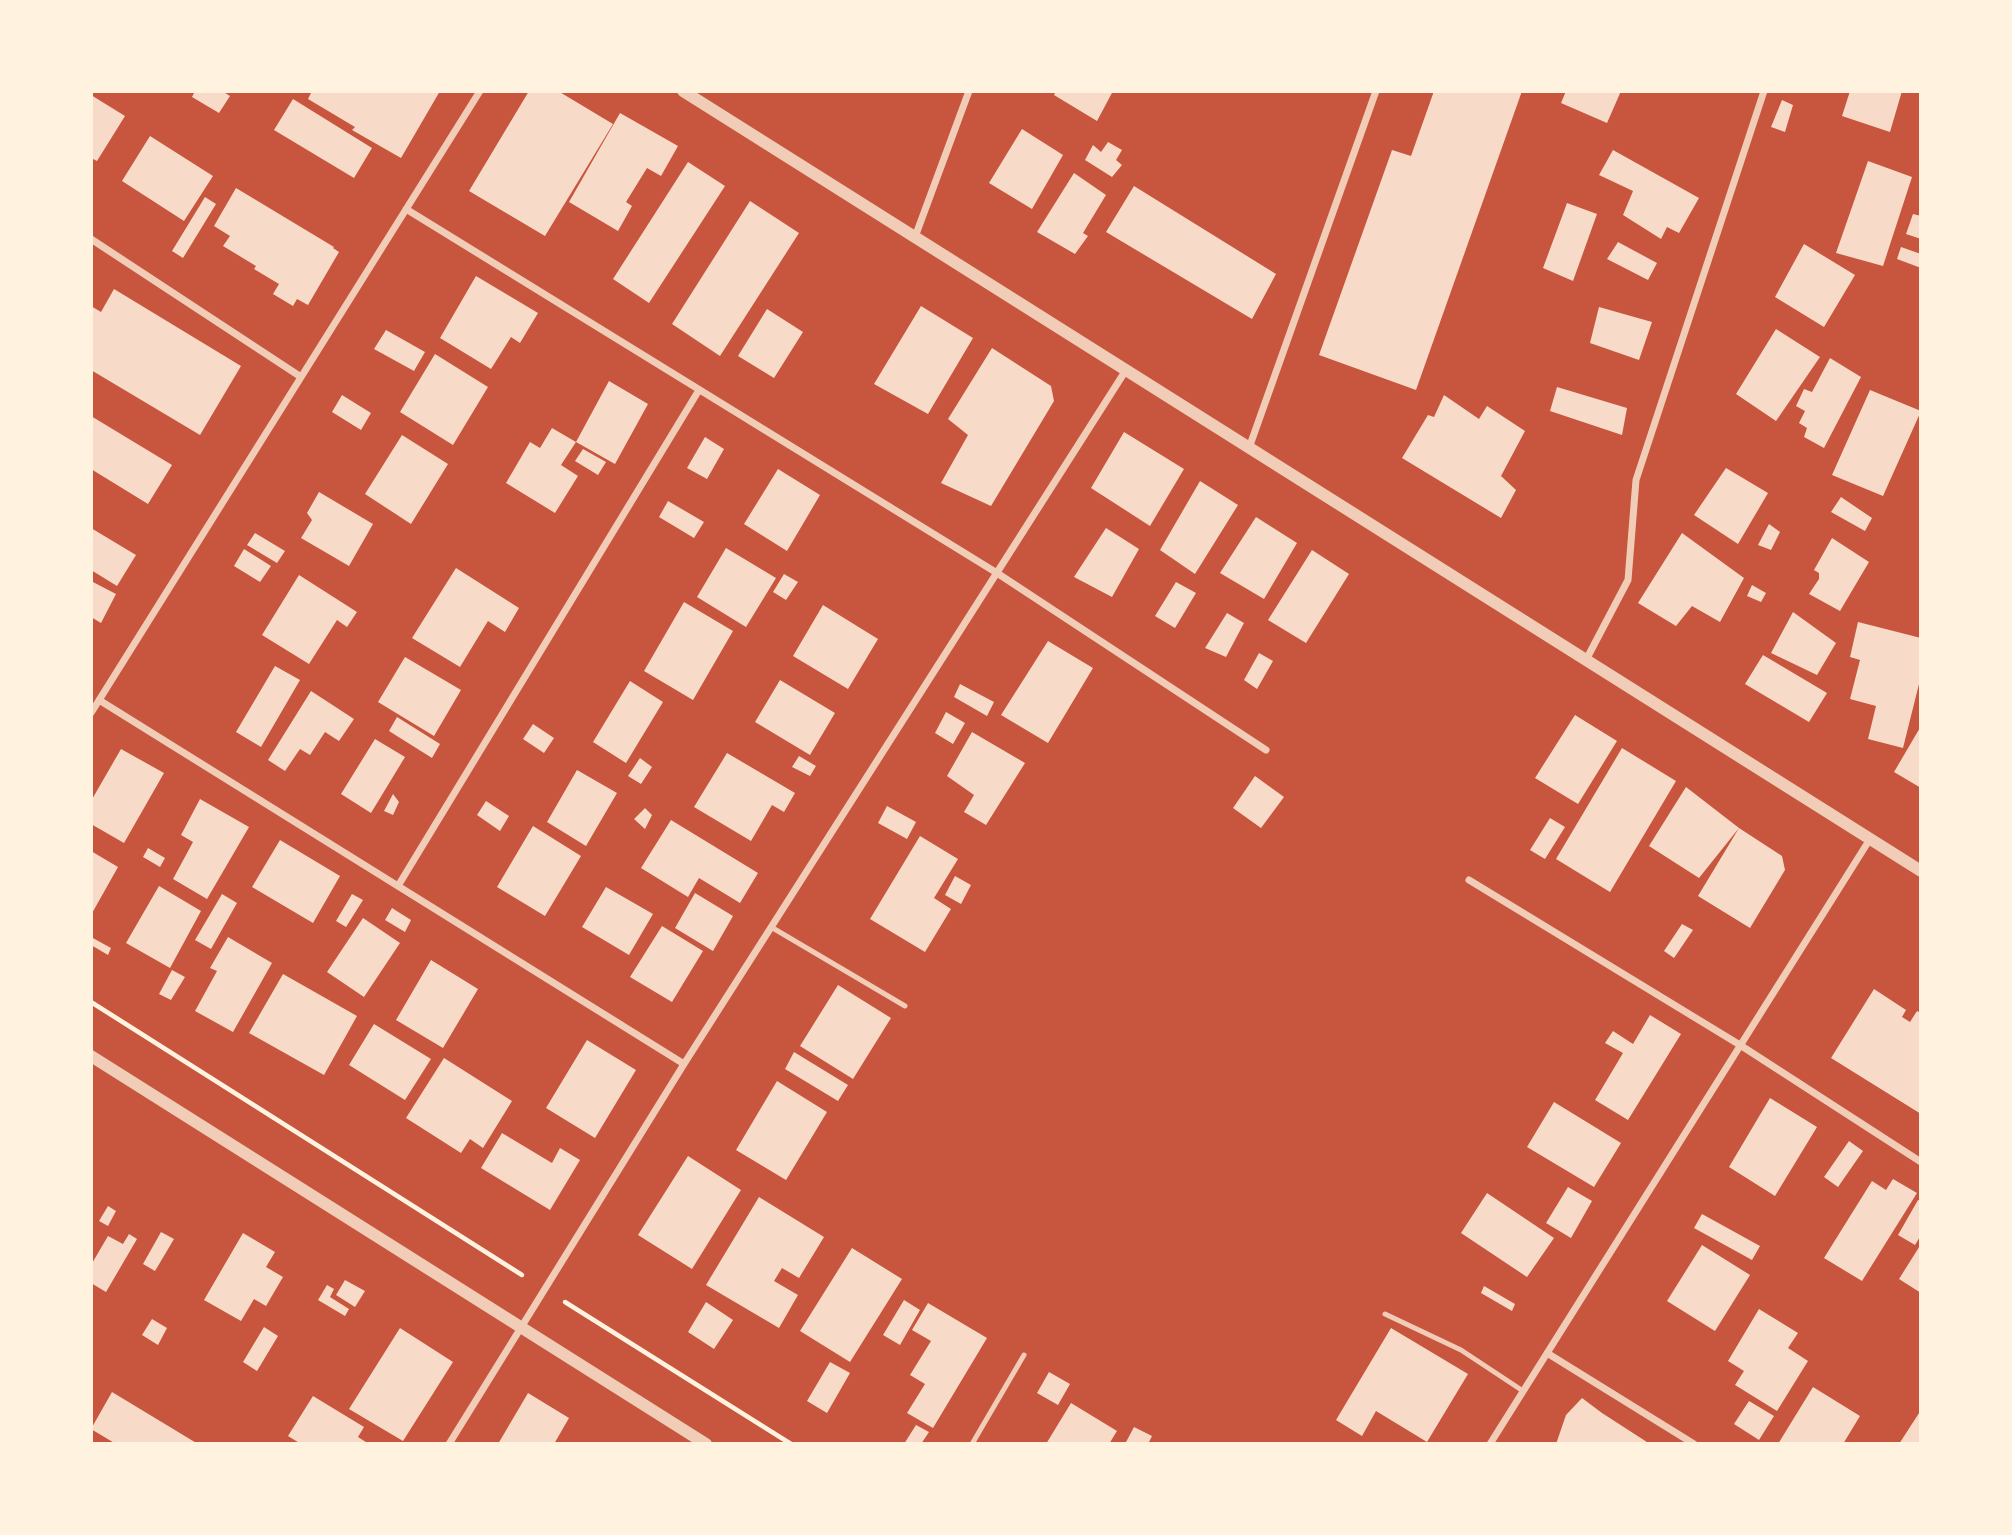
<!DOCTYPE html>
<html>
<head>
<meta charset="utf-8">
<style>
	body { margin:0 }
	#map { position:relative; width:2012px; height:1535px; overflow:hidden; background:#c8553d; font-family:Lato,sans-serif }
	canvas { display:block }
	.frame { position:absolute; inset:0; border:93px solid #fff3e0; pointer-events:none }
</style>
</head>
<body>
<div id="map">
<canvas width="2012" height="1535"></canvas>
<div class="frame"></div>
</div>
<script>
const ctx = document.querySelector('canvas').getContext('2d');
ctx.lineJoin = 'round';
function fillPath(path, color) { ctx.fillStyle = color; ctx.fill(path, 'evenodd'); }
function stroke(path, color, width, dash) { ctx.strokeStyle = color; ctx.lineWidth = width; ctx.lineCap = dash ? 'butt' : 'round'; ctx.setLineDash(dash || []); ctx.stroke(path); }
const building = new Path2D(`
	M195,91H222L230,96L219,113L192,97Z
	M312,91H440L401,158L352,130L355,127L308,99Z
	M529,91H558L613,124L545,236L469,191Z
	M1056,91H1113L1097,121L1054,95Z
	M1434,91H1522L1416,390L1319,355L1392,150L1411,156Z
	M1566,91H1621L1607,123L1561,103Z
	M1850,91H1902L1890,132L1842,116Z
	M91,95L125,116L97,161L91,158Z
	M293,99L372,148L354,178L274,130Z
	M1782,100L1793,105L1785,132L1771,127Z
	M620,113L678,146L661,176L647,168L626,202L632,206L618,231L569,202Z
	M1022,129L1063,155L1032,209L989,183Z
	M150,136L213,176L184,221L122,181Z
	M1108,142L1122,150L1116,160L1122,165L1112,177L1085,160L1093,145L1101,152Z
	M1613,150L1699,198L1679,233L1667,227L1661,239L1623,215L1633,191L1599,175Z
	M1868,161L1912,177L1883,266L1836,253Z
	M688,162L725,186L649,303L613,279Z
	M1074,173L1106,195L1083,233L1088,236L1075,254L1037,232Z
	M1134,186L1276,274L1252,319L1106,232Z
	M236,188L334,247L333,248L339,252L308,305L297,299L293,306L273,294L279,284L254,269L256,266L223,246L230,236L214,226Z
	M205,197L216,204L183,258L172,251Z
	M750,201L799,233L720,356L672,324Z
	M1567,203L1597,214L1573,281L1543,268Z
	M1913,214L1921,216V239L1906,234Z
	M1618,242L1657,263L1648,280L1607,259Z
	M1804,244L1855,275L1824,327L1775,297Z
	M1901,247L1921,254V268L1897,259Z
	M476,276L538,313L520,343L511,337L491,369L440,338Z
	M114,289L241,366L200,435L91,370V306L101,312Z
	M921,306L973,338L928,414L874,384Z
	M1599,307L1652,322L1639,360L1590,343Z
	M767,309L803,332L774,378L738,356Z
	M1776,329L1820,357L1776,421L1736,394Z
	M386,330L425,352L414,371L374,349Z
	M992,348L1051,386L1054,401L991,506L941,483L968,435L948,419Z
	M435,354L488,387L453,445L400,412Z
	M1830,358L1861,377L1824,448L1804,437L1807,428L1799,423L1805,411L1796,406L1804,389L1812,392Z
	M609,381L648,404L615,464L576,442Z
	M1557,387L1627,408L1622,435L1550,411Z
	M1870,390L1921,411L1883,496L1832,475Z
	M342,395L371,413L361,430L332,412Z
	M1444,395L1479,419L1487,406L1525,431L1501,476L1516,490L1501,518L1402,458L1428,415L1434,417Z
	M91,416L172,465L148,504L91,469Z
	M552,428L576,442L561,465L578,476L555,513L506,483L530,442L540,448Z
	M1124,432L1184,469L1150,526L1091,488Z
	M402,435L448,464L411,524L365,494Z
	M705,437L724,449L707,479L687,468Z
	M583,449L606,462L598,475L575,461Z
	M1726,468L1768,493L1738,544L1694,515Z
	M778,469L820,495L787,551L744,524Z
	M1200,481L1238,505L1195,574L1160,550Z
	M319,492L373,524L349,566L301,538L312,520L307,513Z
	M1841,497L1872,518L1865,531L1831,512Z
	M668,501L704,522L694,538L659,517Z
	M1256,517L1297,543L1264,599L1220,573Z
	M1769,524L1780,532L1771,550L1758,545Z
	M91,528L136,555L117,586L91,570Z
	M1106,528L1139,549L1112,597L1074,577Z
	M255,533L285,551L277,563L247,545Z
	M1682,533L1744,578L1720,622L1692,606L1676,626L1638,603Z
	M1832,538L1869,562L1840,611L1809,594L1819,579V573L1814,570Z
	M726,548L776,578L746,627L697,597Z
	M244,549L271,566L260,582L234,566Z
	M1312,550L1349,574L1306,643L1268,620Z
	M456,568L519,608L505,632L488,621L460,667L412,638Z
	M784,574L798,582L786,600L773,592Z
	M299,575L357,612L347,627L337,620L309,664L262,635Z
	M91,581L116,594L101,623L91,617Z
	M1176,582L1196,593L1175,628L1155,616Z
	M1752,585L1766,593L1761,602L1747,596Z
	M684,602L733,631L693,700L644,671Z
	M823,605L878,639L848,689L793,656Z
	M1793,612L1836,643L1817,675L1771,653Z
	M1227,613L1244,623L1226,657L1205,648Z
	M1858,622L1921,638V676L1903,748L1868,739L1876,706L1850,699L1860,660L1850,657Z
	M1048,641L1093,668L1048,743L1001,715Z
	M1259,653L1273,661L1257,689L1244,680Z
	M1763,655L1827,693L1809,722L1745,684Z
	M405,657L461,690L434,736L378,702Z
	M275,666L300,680L261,747L236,732Z
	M780,680L835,713L810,755L755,722Z
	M630,681L663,702L626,763L593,742Z
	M960,684L994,702L987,716L954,697Z
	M311,691L354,719L339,741L325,732L310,755L300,749L285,771L268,760Z
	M946,712L965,723L953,744L935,733Z
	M1575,715L1617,741L1578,804L1535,778Z
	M397,717L440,744L432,758L389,731Z
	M533,724L554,738L544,753L523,739Z
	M1921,726V788L1894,772Z
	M972,732L1025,763L986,825L964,812L974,795L947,776Z
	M375,739L405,757L371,813L341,794Z
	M1622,748L1676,781L1610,892L1556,859Z
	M121,749L164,773L124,843L91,824V801Z
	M727,753L795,793L784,812L772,805L751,841L694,807Z
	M799,756L816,766L810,776L792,767Z
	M640,758L652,767L641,784L628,776Z
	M577,770L617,793L586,846L547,822Z
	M1255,776L1284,797L1261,828L1233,808Z
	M1686,787L1739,828L1699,878L1649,846Z
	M393,794L399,802L393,815L384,811Z
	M200,799L249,827L207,899L173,879L193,842L181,835Z
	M486,801L509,816L500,831L477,815Z
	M887,806L916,822L907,839L878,823Z
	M645,808L652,815L645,829L634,819Z
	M1550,818L1565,827L1545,859L1530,850Z
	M671,820L758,873L740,903L699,878L688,897L641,868Z
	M533,826L581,856L545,916L497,887Z
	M1739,828L1782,856L1785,870L1750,928L1698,896Z
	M920,836L958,859L934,898L951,909L925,952L870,919Z
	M280,840L340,876L313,923L252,887Z
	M148,848L165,858L160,867L143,857Z
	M91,851L118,867L91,915Z
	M955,876L971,885L961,904L945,895Z
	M159,886L201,911L170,968L126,943Z
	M606,887L653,914L629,955L582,927Z
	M695,893L733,916L713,951L675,928Z
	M222,894L237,903L211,949L195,940Z
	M352,894L363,900L346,927L336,921Z
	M392,908L411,920L405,932L385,920Z
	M363,918L400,943L364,997L327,972Z
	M1682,924L1693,930L1674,958L1664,951Z
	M662,926L703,951L672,1002L630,977Z
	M91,937L111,948L108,955L91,945Z
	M228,937L272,963L233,1032L195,1011L217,971L210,968Z
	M431,960L478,989L443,1048L396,1020Z
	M172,970L185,977L171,1000L159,994Z
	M283,974L357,1016L324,1075L249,1033Z
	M838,985L891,1018L853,1079L800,1046Z
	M1874,989L1906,1010L1902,1017L1910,1022L1917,1011L1921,1013V1114L1831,1058Z
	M1650,1015L1681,1034L1628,1120L1595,1100L1623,1053L1605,1043L1613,1031L1633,1044Z
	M374,1024L431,1059L405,1100L349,1065Z
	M587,1040L636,1070L595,1138L546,1108Z
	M794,1052L848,1085L838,1101L785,1069Z
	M444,1058L512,1101L483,1148L470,1139L461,1153L406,1118Z
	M777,1081L827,1112L786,1180L736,1150Z
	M1770,1098L1817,1127L1775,1196L1729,1167Z
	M1554,1102L1621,1143L1594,1187L1527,1147Z
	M502,1133L552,1163L560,1148L580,1160L550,1210L481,1168Z
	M1849,1141L1863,1151L1838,1187L1824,1177Z
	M688,1156L741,1190L692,1269L638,1235Z
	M1893,1179L1917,1193L1862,1281L1824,1258L1872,1181L1886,1190Z
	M1568,1187L1592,1201L1571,1238L1546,1223Z
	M1487,1193L1554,1238L1527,1277L1461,1233Z
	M759,1197L824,1237L799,1278L782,1268L774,1281L798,1295L779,1328L706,1285Z
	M1918,1200L1921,1201V1235L1915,1245L1898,1235Z
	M108,1206L116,1211L108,1226L99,1221Z
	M1702,1214L1760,1246L1752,1260L1694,1228Z
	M161,1232L174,1239L155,1271L143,1264Z
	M243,1233L275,1252L266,1267L283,1277L266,1306L254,1299L241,1321L204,1300Z
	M129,1234L137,1239L106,1292L91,1283V1265L108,1236L123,1244Z
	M1921,1244V1293L1899,1279Z
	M1702,1245L1750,1275L1715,1331L1667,1301Z
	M852,1248L902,1279L850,1362L800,1331Z
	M345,1280L365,1291L355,1307L336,1295Z
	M327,1285L334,1289L330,1297L349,1309L345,1316L318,1300Z
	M1484,1286L1515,1304L1512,1311L1481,1293Z
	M904,1300L920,1310L900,1345L883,1335Z
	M706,1302L733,1320L714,1349L688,1332Z
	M928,1303L987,1338L933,1428L907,1413L925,1384L910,1375L931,1341L912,1330Z
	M1759,1309L1798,1333L1788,1348L1808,1361L1777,1411L1735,1385L1744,1371L1728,1361Z
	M152,1319L167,1328L158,1345L142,1335Z
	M264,1327L278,1336L257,1371L243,1362Z
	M400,1328L453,1362L403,1441L349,1409Z
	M1391,1328L1468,1374L1427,1442L1376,1411L1362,1436L1336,1420Z
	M830,1362L850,1373L827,1413L807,1401Z
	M1049,1372L1070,1384L1058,1405L1037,1393Z
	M1813,1387L1860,1416L1843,1444H1778Z
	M112,1392L198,1444H116L91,1429Z
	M528,1393L569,1418L554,1444H498Z
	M313,1396L364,1427L358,1437L369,1444H301L288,1436Z
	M1582,1398L1602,1413L1650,1444H1556L1566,1415Z
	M1749,1401L1774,1416L1759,1440L1734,1424Z
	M1071,1403L1117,1431L1109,1444H1046Z
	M1921,1410V1444H1899Z
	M916,1425L929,1432L921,1444H904Z
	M1134,1427L1152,1436L1148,1444H1125Z`);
const path = new Path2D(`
	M91,1002L522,1275
	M565,1302L791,1444`);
const service = new Path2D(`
	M771,927L905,1006
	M1385,1314L1461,1350L1523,1391
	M972,1444L1024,1355`);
const minor = new Path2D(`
	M406,209L997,573L1266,750
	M915,237L969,91
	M91,239L301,377
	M1249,448L1376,91
	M1586,660L1628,580L1636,480L1764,91
	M99,700L684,1064
	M91,713L480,91
	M1469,880L1740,1045L1921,1162
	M398,886L699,390
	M1547,1353L1694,1444
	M449,1444L684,1064L1126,370
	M1490,1444L1870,839`);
const tertiary = new Path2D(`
	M683,91L1921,871
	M91,1056L706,1444`);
fillPath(building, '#f7dbc8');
stroke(path, '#fff3e0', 4.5);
stroke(service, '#f1ccb7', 5);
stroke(minor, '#f1ccb7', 7);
stroke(tertiary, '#f1ccb7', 12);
</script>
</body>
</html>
